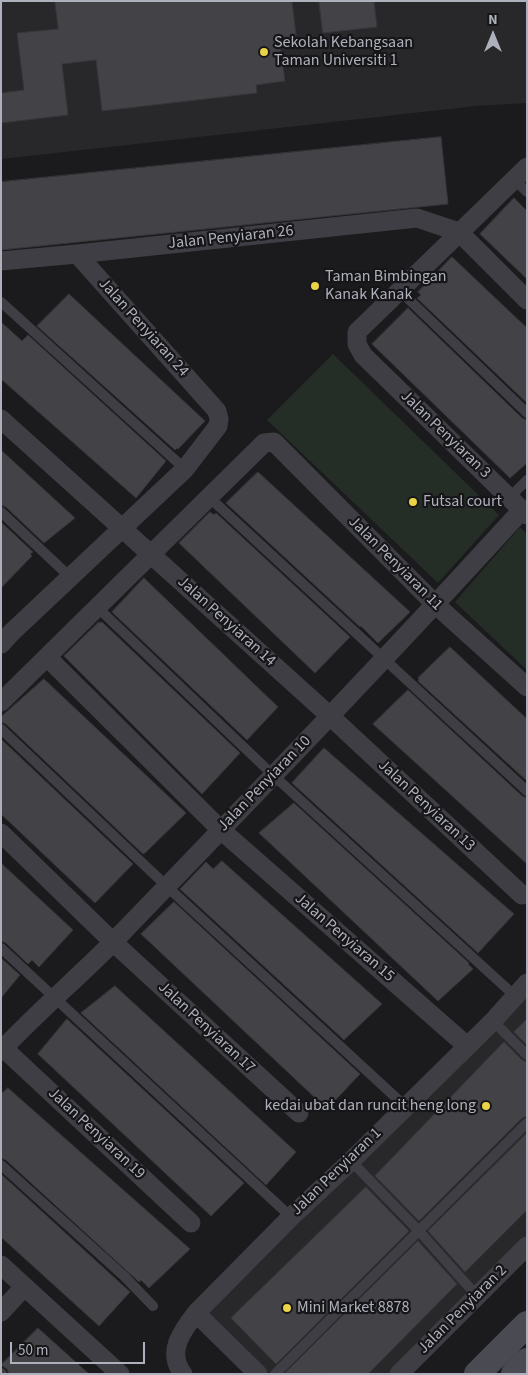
<!DOCTYPE html>
<html>
<head>
<meta charset="utf-8">
<style>
	body { margin:0 }
	#map { position:relative; width:528px; height:1375px; overflow:hidden; background:#1b1b1d; font-family:"Source Sans 3",sans-serif }
	canvas { display:block }
	.frame { position:absolute; inset:0; border:2px solid #aeb0bc; pointer-events:none }
	.north { position:absolute; left:468px; top:10px; width:50px; height:50px; -webkit-text-stroke:4px #161618; paint-order:stroke; rotate:0deg; font-size:14px; font-weight:700; line-height:20px; text-align:center; color:#aeb0bc }
	.north::after { content:''; display:block; margin:auto; width:18px; height:22px; background:#aeb0bc; clip-path:polygon(50% 0,100% 100%,50% 72%,0 100%) }
	.scale { position:absolute; left:10px; top:1342px; width:135px; height:22px; box-sizing:border-box; border:2px solid #aeb0bc; border-top:0; padding-left:6px; font-size:15px; line-height:18px; white-space:nowrap; color:#aeb0bc; -webkit-text-stroke:4px #161618; paint-order:stroke }
</style>
</head>
<body>
<div id="map">
<canvas width="528" height="1375"></canvas>
<div class="frame"></div>
<div class="north">N</div>
<div class="scale">50 m</div>
</div>
<script>
const ctx = document.querySelector('canvas').getContext('2d');
ctx.lineJoin = 'round';
function fillPath(path, color) { ctx.fillStyle = color; ctx.fill(path, 'evenodd'); }
function stroke(path, color, width, dash) { ctx.strokeStyle = color; ctx.lineWidth = width; ctx.lineCap = dash ? 'butt' : 'round'; ctx.setLineDash(dash || []); ctx.stroke(path); }
function write(font, color, halo, rows, align = 'center') {
  ctx.font = font + ' "Source Sans 3",sans-serif'; ctx.lineWidth = 4.5; ctx.setLineDash([]); ctx.textBaseline = 'middle'; ctx.strokeStyle = halo; ctx.fillStyle = color; for (const [text, x, y, turn = 0] of rows) {
    ctx.save(); ctx.translate(x, y); ctx.rotate((+turn || 0) * Math.PI / 180); ctx.textAlign = isNaN(turn) ? turn : align; if (halo) ctx.strokeText(text, 0, 0); ctx.fillText(text, 0, 0); ctx.restore();
  }
}
const built = new Path2D(`
	M1,1H527V103L476,106L1,159Z
	M527,974V1255L409,1374H249L188,1313L468,1034Z`);
const green = new Path2D(`
	M333,354L499,515L438,583L267,420Z
	M520,527L527,534V670L455,602Z`);
const building = new Path2D(`
	M55,1H292L297,44L280,45L285,81L256,85L257,93L102,111L96,60L62,64L68,115L1,123V93L24,90L17,33L58,29Z
	M319,1H374L377,27L323,33Z
	M441,137L448,204L1,250V182Z
	M514,198L527,211V279L480,234Z
	M452,257L527,328V403L417,298L421,295L418,292Z
	M69,294L205,421L178,449L177,448L175,450L37,326Z
	M408,308L522,418L527,420V463L510,478L372,344Z
	M1,322L22,341L28,335L166,461L136,498L1,379Z
	M1,450L75,518L44,543L6,507L1,505Z
	M258,472L410,612L378,643L361,626L360,627L226,503Z
	M210,512L214,515L216,513L350,637L315,673L179,543Z
	M1,522L33,552L30,554L32,556L1,588Z
	M144,578L278,707L247,740L112,612Z
	M99,622L101,623L102,622L240,753L202,794L64,656Z
	M450,647L527,719V781L418,681L419,679L418,678Z
	M44,679L186,813L145,853L143,854L6,724L1,722V717Z
	M408,690L522,796L527,798V864L373,724Z
	M1,739L133,864L95,903L1,814Z
	M324,748L514,914L478,953L292,783Z
	M294,803L469,963L468,964L473,969L438,1001L259,833Z
	M222,861L382,1004L344,1040L180,889L206,862L213,869Z
	M1,863L73,930L39,967L32,960L28,964L6,943L1,941Z
	M174,902L360,1074L327,1109L141,934Z
	M1,958L20,975L1,998Z
	M115,986L296,1152L266,1185L81,1013Z
	M67,1019L244,1183L211,1216L38,1054Z
	M527,1019V1045L514,1032Z
	M504,1042L522,1060L527,1062V1116L522,1118L419,1221L375,1176Z
	M8,1088L190,1249L149,1288L141,1280L139,1282L6,1160L1,1158V1094Z
	M527,1133V1210L465,1272L428,1231Z
	M1,1174L130,1292L99,1326L1,1237Z
	M366,1187L409,1231L276,1364L231,1318Z
	M418,1241L457,1284L368,1374L285,1373Z
	M38,1328L89,1374H9L7,1369L1,1365Z`);
const service = new Path2D(`
	M514,179L527,192
	M400,291L527,413
	M1,302L185,469
	M210,498L527,791
	M509,498L527,480
	M1,512L70,577
	M98,608L273,775L515,996
	M1,729L175,894L405,1106
	M1,948L291,1217
	M493,1021L527,1055
	M351,1161L419,1231L477,1296
	M1,1165L124,1276L153,1306
	M1,1373L2,1374
	M275,1374L527,1123`);
const minor = new Path2D(`
	M527,167L357,332V344L363,355L527,515
	M1,261L77,254L417,218L459,232L527,300
	M1,419L330,716L522,895
	M1,644L11,633L185,469L218,426L219,419L217,411L77,254
	M47,657L221,830L467,1046
	M1,702L264,443L274,442L436,605L527,687
	M1,833L113,942L299,1113
	M1,1046L191,1223
	M1,1051C37,1012 78,978 115,940C252,798 389,656 522,510
	M1,1265L120,1374
	M1,1312L24,1287
	M196,1313L258,1374
	M183,1374C166,1352 182,1331 196,1313L291,1217L351,1161L493,1021L527,983
	M399,1374L527,1246`);
const secondary = new Path2D(`
	M477,1374L527,1324
	M514,1374L527,1361`);
const markers = [
	[264,52,5,"#ead346"],
	[315,286,5,"#ead346"],
	[413,502,5,"#ead346"],
	[486,1106,5,"#ead346"],
	[287,1308,5,"#ead346"]
];
const poiNames = [
	["Sekolah Kebangsaan",274,43],
	["Taman Universiti 1",274,61],
	["Taman Bimbingan",325,277],
	["Kanak Kanak",325,295],
	["Futsal court",423,502],
	["kedai ubat dan runcit heng long",476,1106,"right"],
	["Mini Market 8878",297,1308]
];
const streetNames = [
	["Jalan Penyiaran 26",231,238,-6],
	["Jalan Penyiaran 24",143,328,48],
	["Jalan Penyiaran 3",445,435,44],
	["Jalan Penyiaran 11",395,564,45],
	["Jalan Penyiaran 14",226,622,42],
	["Jalan Penyiaran 10",265,784,-46],
	["Jalan Penyiaran 13",426,806,43],
	["Jalan Penyiaran 15",344,938,41],
	["Jalan Penyiaran 17",206,1028,43],
	["Jalan Penyiaran 19",96,1134,43],
	["Jalan Penyiaran 1",337,1172,-44],
	["Jalan Penyiaran 2",463,1310,-45]
];
fillPath(built, '#28272a');
fillPath(green, '#252d27');
fillPath(building, '#434347');
stroke(building, '#363539', 1);
stroke(service, '#3e3e44', 10);
stroke(minor, '#3e3e44', 19);
stroke(secondary, '#4a4a52', 26);
for (const [x, y, r, color] of markers) { const dot = new Path2D(); dot.arc(x, y, r, 0, 2 * Math.PI); ctx.fillStyle = color; ctx.fill(dot); stroke(dot, '#161618', 2); }
write('16px', '#aeb0bc', '#161618', poiNames, 'left');
write('16px', '#aeb0bc', '#161618', streetNames);
</script>
</body>
</html>
